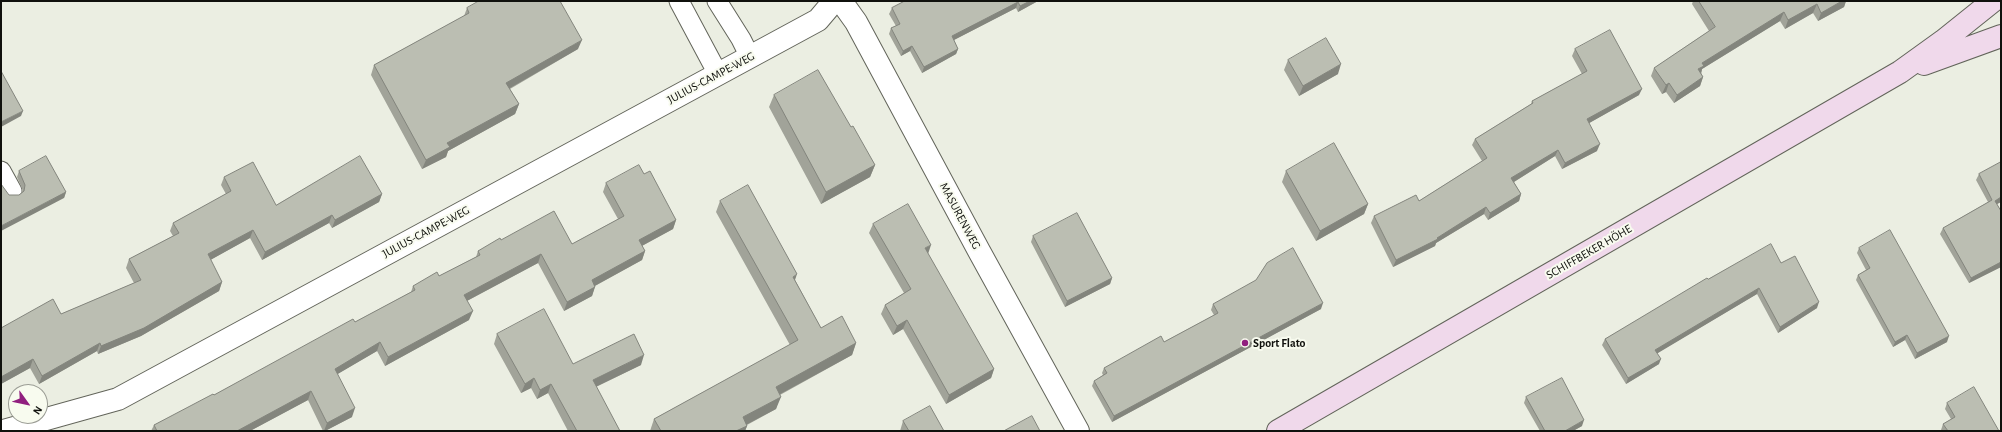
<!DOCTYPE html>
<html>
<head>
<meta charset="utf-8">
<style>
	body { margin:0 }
	#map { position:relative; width:2002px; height:432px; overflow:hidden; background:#ebeee2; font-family:"Alegreya Sans",sans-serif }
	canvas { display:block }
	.frame { position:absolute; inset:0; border:2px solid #10110d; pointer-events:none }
	.north { position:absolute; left:8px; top:384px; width:40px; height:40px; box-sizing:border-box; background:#f8fbef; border:1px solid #9b9d95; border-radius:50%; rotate:123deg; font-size:11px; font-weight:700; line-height:16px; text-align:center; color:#10110d }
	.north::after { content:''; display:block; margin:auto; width:14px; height:18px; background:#911f7f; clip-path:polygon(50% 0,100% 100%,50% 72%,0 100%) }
</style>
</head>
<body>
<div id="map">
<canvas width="2002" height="432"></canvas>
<div class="frame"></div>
<div class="north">N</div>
</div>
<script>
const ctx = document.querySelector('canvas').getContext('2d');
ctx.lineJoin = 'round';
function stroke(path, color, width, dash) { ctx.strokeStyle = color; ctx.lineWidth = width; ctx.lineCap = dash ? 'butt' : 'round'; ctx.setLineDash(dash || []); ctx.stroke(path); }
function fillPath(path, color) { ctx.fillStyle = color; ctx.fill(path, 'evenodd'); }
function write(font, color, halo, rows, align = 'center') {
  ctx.font = font + ' "Alegreya Sans",sans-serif'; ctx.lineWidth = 4; ctx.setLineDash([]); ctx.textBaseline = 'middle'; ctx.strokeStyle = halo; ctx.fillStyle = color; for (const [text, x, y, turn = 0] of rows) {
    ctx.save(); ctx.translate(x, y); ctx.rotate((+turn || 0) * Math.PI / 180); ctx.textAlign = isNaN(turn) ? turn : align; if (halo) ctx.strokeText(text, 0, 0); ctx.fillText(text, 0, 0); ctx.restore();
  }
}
const lane = new Path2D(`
	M679,1L718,74
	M717,1L741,39L750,57
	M1,171L12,191`);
const street = new Path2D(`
	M841,1L856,22L979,251L1078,431
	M3,431L118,399L818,20L829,7L831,1`);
const secondary = new Path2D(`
	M1924,64L2001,36
	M1278,431L1900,72L1943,41L1993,1`);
const wall = new Path2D(`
	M905,1H1038L1018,12L1016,8L954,40L958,49L956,54L922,73L910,51L901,56L889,34L891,28L896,26L889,14L892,8Z
	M1693,1H1846L1844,7L1818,21L1813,13L1785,29L1780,21L1702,69L1701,73L1703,77L1700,86L1674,103L1666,92L1662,94L1651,76L1654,68L1709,31L1692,4Z
	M467,8L578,49L510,89L519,104L515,114L448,151L446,157L422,169L371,75L374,65L464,16Z
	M1575,49L1639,95L1589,123L1597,151L1562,169L1555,156L1514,182L1521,194L1519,201L1488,220L1484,214L1436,243L1435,246L1393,267L1371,223L1374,216L1419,201L1482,161L1472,145L1475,139L1531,104L1532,101L1582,74L1572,56Z
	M1288,60L1338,74L1299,96L1284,70Z
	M774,95L851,127L875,165L870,177L821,204L769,107Z
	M2001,162V202L1997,204L2001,211V267L1969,283L1940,234L1943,228L1988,202L1976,180L1979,174Z
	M19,171L66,192L64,198L9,195H19L23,191L17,177Z
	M1286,171L1368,204L1364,214L1316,241L1282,182Z
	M644,174L676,220L673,229L642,246L645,251L642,260L595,286L592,296L564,311L538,263L467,301L469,320L385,366L377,351L337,374L352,417L325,431H323L308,400L250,431H151L154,425L214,395L355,322L411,292L413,286L439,276L476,257L478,251L501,240L572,244L618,219L603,192L606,183Z
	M224,177L276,205L382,194L379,202L332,228L329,223L262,260L250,238L210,260L222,282L219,291L141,336L98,354L97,351L39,384L30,368L1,384V328L61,314L134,283L126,268L129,259L173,236L170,231L173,223L226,194L221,185Z
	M720,201L795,280L821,328L856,343L852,355L780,395L776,409L747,425V426L745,431H650L654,419L790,345L716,212Z
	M873,224L928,254L994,369L991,378L946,404L903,329L893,335L881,314L885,305L904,293L869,233Z
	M1033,236L1112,278L1110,284L1065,307L1031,242Z
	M1859,248L1947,342L1915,359L1905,340L1893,347L1856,280L1858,275L1866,270L1857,253Z
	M1781,263L1817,308L1778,333L1757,294L1657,353L1659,364L1626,384L1602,345L1605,339L1708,279Z
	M1213,304L1321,309L1112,422L1092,386L1094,381L1103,375L1102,373L1104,368L1164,342L1214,315L1211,310Z
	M497,334L573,364L641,365L596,387L620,431H568L548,393L537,399L531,388L521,393L494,344Z
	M1526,397L1582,426L1573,431H1540L1524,403Z
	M1947,403L1999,431H1942L1941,430L1943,424L1951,419L1945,409Z
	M903,421L944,431H900Z`);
const shadedWall = new Path2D(`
	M1030,1H1038L1018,12L1020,6Z
	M1842,1H1846L1844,7L1818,21L1821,13Z
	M1018,2L1016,8L950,42L952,36Z
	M1817,4L1813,13L1785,29L1788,20Z
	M1784,12L1780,21L1702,69L1701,74L1698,69L1702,63Z
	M582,40L578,49L503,92L506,83Z
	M912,46L910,51L901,56L903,51Z
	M958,49L956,54L922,73L924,67Z
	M1341,64L1338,74L1299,96L1303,86Z
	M1703,77L1700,86L1674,103L1677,95Z
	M1669,83L1666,92L1662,94L1666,85Z
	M1642,89L1639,95L1584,126L1587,119Z
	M519,104L515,114L448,151L446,157L422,169L426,160L447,143Z
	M23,111L21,116L1,127V122Z
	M1600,144L1597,151L1562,169L1565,163Z
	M1558,150L1555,156L1509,185L1511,178Z
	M875,165L870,177L821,204L826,192Z
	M66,192L64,198L1,231V226Z
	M382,194L379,202L332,228L335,220Z
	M1521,194L1519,201L1488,220L1490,213Z
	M2001,197V202L1993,206L1995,201Z
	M1368,204L1364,214L1316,241L1320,231Z
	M1486,207L1484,214L1436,243L1435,246L1393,267L1396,260L1437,238Z
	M332,215L329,223L262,260L265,252Z
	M676,220L673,229L636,249L639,240Z
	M253,230L250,238L205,263L208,254Z
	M931,245L928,254L925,248Z
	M645,251L642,260L589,289L592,280Z
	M541,254L538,263L461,304L464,295Z
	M2001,262V267L1969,283L1971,278Z
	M797,274L793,286V277Z
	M1112,278L1110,284L1065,307L1067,301Z
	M222,282L219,291L141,336L98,354L101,346Z
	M595,287L592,296L564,311L567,302Z
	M1759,288L1757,294L1653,356L1655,350Z
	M1819,302L1817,308L1778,333L1780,327Z
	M1323,303L1321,309L1112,422L1114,416Z
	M473,311L469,320L385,366L388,357Z
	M907,320L903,329L893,335L897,326Z
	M1907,335L1905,340L1893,347L1895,342Z
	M1949,336L1947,342L1915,359L1917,353Z
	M380,342L377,351L331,378L335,369Z
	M100,343L97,351L39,384L42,376Z
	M856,343L852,355L771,399L776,387Z
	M644,355L641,365L589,390L593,380Z
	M33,359L30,368L1,384V377Z
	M1661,359L1659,364L1626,384L1628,378Z
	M994,369L991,378L946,404L949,395Z
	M534,378L531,388L521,393L525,384Z
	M551,384L548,393L537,399L540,390Z
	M311,391L308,400L250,431H237Z
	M781,397L776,409L738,429L743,417Z
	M355,408L352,417L325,431H324L327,423Z
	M1584,420L1582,426L1573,431H1565Z
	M747,426L745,431H736Z`);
const building = new Path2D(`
	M479,1H560L582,40L506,83L519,104L447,143L450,147L426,160L374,65L469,13L467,8Z
	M905,1H1030L1020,6L1018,2L952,36L958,49L924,67L912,46L903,51L891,28L900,24L892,8Z
	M1699,1H1842L1821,13L1817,4L1788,20L1784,12L1702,63L1704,66L1698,69L1703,77L1677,95L1669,83L1666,85L1654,68L1715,27Z
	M1610,30L1642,89L1587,119L1600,144L1565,163L1558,150L1511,178L1521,194L1490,213L1486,207L1437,238L1438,239L1396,260L1374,216L1416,195L1419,201L1487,158L1475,139L1533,103L1532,101L1587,71L1575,49Z
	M1326,38L1341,64L1303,86L1288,60Z
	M818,70L851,127L853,126L875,165L826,192L774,95Z
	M1,71L23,111L1,122Z
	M1334,143L1368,204L1320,231L1286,171Z
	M46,156L66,192L1,226V184L9,195H19L24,191L25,185L19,171Z
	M360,156L382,194L335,220L332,215L265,252L253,230L208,254L222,282L144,328L101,346L100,343L42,376L33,359L1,377V328L53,299L61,314L141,280L129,259L179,233L173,223L231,191L224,177L253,162L276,205Z
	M2001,162V197L1995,201L2001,211V262L1971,278L1943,228L1992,200L1979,174Z
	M639,165L644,174L650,171L676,220L639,240L645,251L592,280L595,287L567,302L541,254L464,295L473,311L388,357L380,342L335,369L355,408L327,423L311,391L237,431H157L154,425L213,394L214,395L353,319L355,322L415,290L413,286L437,272L439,276L480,255L478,251L500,238L501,240L554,211L572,244L624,216L606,183Z
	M748,185L797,274L793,277L821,328L842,316L856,343L776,387L781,397L743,417L747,426L736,431H661L654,419L798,340L720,201Z
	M908,204L931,245L925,248L994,369L949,395L907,320L897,326L885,305L911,289L873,224Z
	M1077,213L1112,278L1067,301L1033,236Z
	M1890,230L1949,336L1917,353L1907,335L1895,342L1858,275L1870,268L1859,248Z
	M1771,244L1781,263L1795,256L1819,302L1780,327L1759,288L1655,350L1661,359L1628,378L1605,339L1707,278L1708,279Z
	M1293,248L1323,303L1114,416L1094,381L1107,373L1104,368L1161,336L1164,342L1218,313L1213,304L1256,280L1267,263Z
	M544,309L573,364L634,334L644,355L593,380L620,431H577L551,384L540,390L534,378L525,384L497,334Z
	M1562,378L1584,420L1565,431H1545L1526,397Z
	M1974,387L1999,431H1948L1943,424L1955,417L1947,403Z
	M930,406L944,431H909L903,421Z
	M1032,416L1040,431H1004Z`);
const markers = [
	[1245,343,4,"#911f7f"]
];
const streetNames = [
	["JULIUS-CAMPE-WEG",711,78,-28],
	["MASURENWEG",960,216,62],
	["JULIUS-CAMPE-WEG",426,232,-28],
	["SCHIFFBEKER HÖHE",1589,252,-30]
];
const poiNames = [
	["Sport Flato",1253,343]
];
stroke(lane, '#62645a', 21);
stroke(street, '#62645a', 24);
stroke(secondary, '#62645a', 24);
stroke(lane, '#fff', 19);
stroke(street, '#fff', 22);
stroke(secondary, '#f0d9eb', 22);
fillPath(wall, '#a1a399');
fillPath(shadedWall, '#83857d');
fillPath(building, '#bbbeb2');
stroke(building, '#83857d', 1);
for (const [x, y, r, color] of markers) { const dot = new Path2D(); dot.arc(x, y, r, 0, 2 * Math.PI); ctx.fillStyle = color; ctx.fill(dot); stroke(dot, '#f8fbef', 1.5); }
write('12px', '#10110d', '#f8fbef', streetNames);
write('bold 12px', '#10110d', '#f8fbef', poiNames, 'left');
</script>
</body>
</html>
